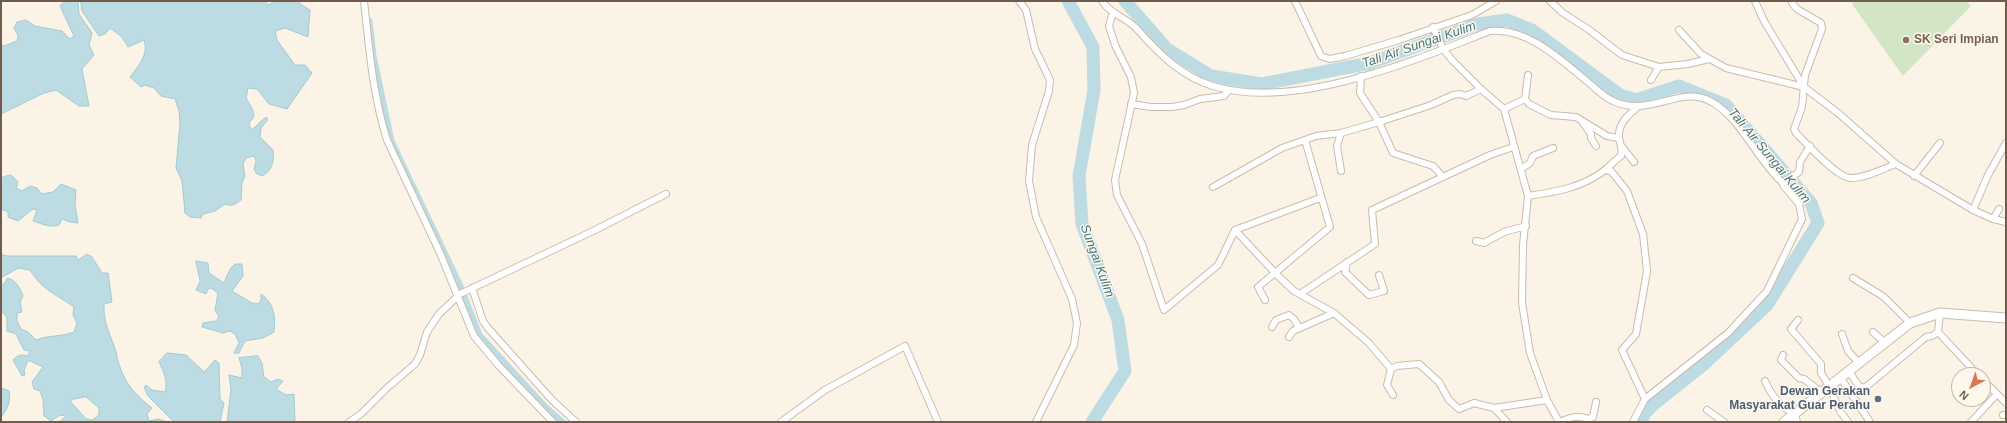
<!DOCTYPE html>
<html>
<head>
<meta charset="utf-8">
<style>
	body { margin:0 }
	#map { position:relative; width:2007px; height:423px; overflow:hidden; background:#faf3e6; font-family:Helvetica,sans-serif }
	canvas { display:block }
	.frame { position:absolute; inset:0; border:2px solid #715b4d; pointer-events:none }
	.north { position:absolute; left:1951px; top:367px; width:40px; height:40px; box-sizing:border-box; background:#fdf7ec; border:1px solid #c5b9ac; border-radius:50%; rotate:221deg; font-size:11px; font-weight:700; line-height:16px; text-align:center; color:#715b4d }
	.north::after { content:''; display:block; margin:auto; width:14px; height:18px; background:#d97856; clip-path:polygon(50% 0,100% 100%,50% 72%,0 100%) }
</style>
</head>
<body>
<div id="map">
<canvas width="2007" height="423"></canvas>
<div class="frame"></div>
<div class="north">N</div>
</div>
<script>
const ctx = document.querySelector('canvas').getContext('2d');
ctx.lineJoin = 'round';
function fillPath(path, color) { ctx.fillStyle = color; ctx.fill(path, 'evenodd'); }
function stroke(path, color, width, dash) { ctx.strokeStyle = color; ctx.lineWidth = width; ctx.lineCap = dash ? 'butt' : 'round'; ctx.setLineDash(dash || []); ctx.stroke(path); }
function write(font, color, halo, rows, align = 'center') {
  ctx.font = font + ' Helvetica,sans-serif'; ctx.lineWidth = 3; ctx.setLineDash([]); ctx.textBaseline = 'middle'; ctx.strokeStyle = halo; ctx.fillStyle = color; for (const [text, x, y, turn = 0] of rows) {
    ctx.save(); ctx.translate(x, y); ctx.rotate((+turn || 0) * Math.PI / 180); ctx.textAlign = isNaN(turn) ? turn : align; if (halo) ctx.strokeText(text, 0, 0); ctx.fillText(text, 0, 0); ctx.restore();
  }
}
const green = new Path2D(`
	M1854,1H1966L1971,6L1903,76L1852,4Z`);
const water = new Path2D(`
	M66,1H78L79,14L92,33L89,45L94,55L82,69L89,106H79L56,90L44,93L1,114V44L4,46L17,41L18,35L14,28L17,22L26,20L35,26L62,31L70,39L74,36L60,6Z
	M81,1H265L268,5L276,1H299L300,4L310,10L308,37L285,28L275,31L277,40L295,65H305L312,73L287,109L269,104L257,89L248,88L246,98L253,110L254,117L249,123L251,130C257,127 260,120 267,117V121L261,128L260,137L273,150C274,161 273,169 263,176L257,174L254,169L256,161L254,156L246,158L243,164L245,176L242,183L241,200C235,204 233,207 225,204L215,211L203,214L201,218L190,217L185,213L182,181L176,168L180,124L179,111L175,99L161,96L154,88L145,85L141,87L130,77C138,66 149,55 144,40L128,47L122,37L110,28L105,34L99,36L82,11Z
	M11,175L18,182L16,188L22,191L30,186L37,188L42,194L53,192L61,184L76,190L75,205L78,223L70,222L62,219L59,225C51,228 42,224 33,221L37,210L33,209L18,221L8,217V212L1,209V178Z
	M1,249L2,255L8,256H76L78,260L87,254L92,257L102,273H108L112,302L104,304C103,320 109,332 114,346C117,353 117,360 120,367C125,384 138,397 152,408L147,414L149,421L158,419L167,422H59L66,416L60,415L51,421L44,416L43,400L40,391L34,389L32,382L43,367L28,360L24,371L25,375L22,376L13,360C18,355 21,354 28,356L30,351L24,350L16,334L7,331V318L1,310V285L5,283L7,278C15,279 21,289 23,296L20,302L22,312L17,313V321L21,329L28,332L36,340C48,335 61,337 74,332L77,323L73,315L74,307C56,294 43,291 30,270L18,268L1,278ZM86,397L99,408V415L92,420L86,419L70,401L74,399Z
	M196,261L208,263L209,273L224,283L230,269L235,264H242L243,276L232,291L252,303L258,304L261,300V294C274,303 276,317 274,332L263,338L245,341L239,353H234L239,343L235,334L230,331L223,333L202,327L203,323L216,321L219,317L215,310L218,293L211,288L208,289L206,294L196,290L200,281Z
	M167,353L186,355L204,372L215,360L219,363L220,399L224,403L220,422H174L148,396L144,387L146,385L152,390L165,392C168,382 164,372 159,362Z
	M258,356L262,363L264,377L271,382L278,379L283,381L276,389L286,395L294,394L295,422H227L231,390L229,375L242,378V368L239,358Z
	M1,388L9,391C11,401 8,409 1,417Z`);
const canal = new Path2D(`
	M369,21L373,56L391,141L459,284L479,335L544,406L562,422`);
const river = new Path2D(`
	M1068,1L1093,47L1094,90L1079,176L1082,224L1118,320L1125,371L1092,422
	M1125,1L1167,49L1211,76L1262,84L1370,63L1478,24L1507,20L1532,30L1620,95L1636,100L1679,86L1726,105L1811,203L1818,223L1767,305L1703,365L1654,404L1643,415L1642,422`);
const minor = new Path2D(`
	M364,1C369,48 373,96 387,140L440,253L474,336L499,366L553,422
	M1019,1L1026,10L1035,49L1050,80L1049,91L1032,145L1029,181L1036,217L1072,299L1077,323L1074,345L1036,422
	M1102,1C1110,14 1127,18 1137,29C1158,53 1182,77 1213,86C1295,111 1413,61 1490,31C1528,27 1562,61 1589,83C1596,89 1603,96 1611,100C1647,119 1679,86 1708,100C1740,115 1757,161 1783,183L1799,172L1800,162L1810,146
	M1295,1L1321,56L1330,59L1345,56L1399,40L1472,15L1496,1
	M1550,1L1563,13L1588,29L1622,55L1659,67L1688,64L1709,59
	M1755,1L1764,21L1804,87L1838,113L1896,164L1973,210L1993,219L2006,222
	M1792,1V3L1797,9L1821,23L1822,29L1805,75L1802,107L1794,129L1796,133C1807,144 1837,178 1851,178C1866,178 1882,169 1896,164
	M1113,12L1109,26L1115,45L1131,77L1134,93L1115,180L1117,195L1142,244L1164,310L1218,265L1235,230L1320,198
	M1433,27L1443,49L1453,61L1481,89L1504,109L1528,196L1523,245L1522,303L1530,353L1547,400L1559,422
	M1679,30L1701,54L1726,68L1804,87
	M1361,76L1360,93L1379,122L1393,153L1433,166L1443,177
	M1651,80L1659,67
	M1525,99L1529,104L1551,115L1576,117L1607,136L1619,138
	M1131,104L1151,107H1172L1184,105L1200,99L1224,96L1229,90
	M1504,109L1525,99L1528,75
	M1583,123L1591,134V138L1596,146
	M1623,148L1634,162
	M1521,169L1530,163L1533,156L1553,148
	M1605,170L1611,171L1627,191L1643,234L1647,271L1636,334L1622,350L1645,399
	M1341,171L1337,146L1341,133
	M1914,176L1940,143
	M1213,187L1282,148L1316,136L1341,133L1379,122L1431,105L1453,95L1460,94L1466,96L1481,89
	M1528,196C1555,192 1582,188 1605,170C1610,166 1615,160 1621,156C1623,148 1620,145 1619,137C1618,123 1629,114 1639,106
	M1973,210L1988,175L2006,143
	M1993,219L1999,209
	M1235,230L1276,274L1294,291L1334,313L1369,343L1391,369L1387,385L1393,395
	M1476,241L1484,243L1504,232L1526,226
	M1347,262L1345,272L1369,295L1384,291L1379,275
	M1853,278L1884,297L1910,323
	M472,288L483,321L488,328L552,400L576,422
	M1300,294L1375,244L1372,210L1490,155L1513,147
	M1265,300L1258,287L1330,227L1305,140
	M1798,320L1791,329L1821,364V373L1829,386L1840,411L1848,422
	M1272,327L1276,320L1289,315L1294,319L1299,328
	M1873,332L1884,342
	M1938,332L1978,375
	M1842,334L1848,351L1858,362
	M1289,337L1293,331L1334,313
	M1783,355L1781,360L1799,378L1804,379L1821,392
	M1391,369L1397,366L1419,364L1439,382L1449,400L1459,409L1474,403L1494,408L1507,422
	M1848,370L1859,386L1864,388L1867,386L1926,337L1932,336L1938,332L1940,313
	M1840,377L1870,422
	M1983,380L2006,403
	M1765,381C1771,395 1780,407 1795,414L1797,422
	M1494,408L1547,400
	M1707,410L1724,422
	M2003,415H2006
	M349,422L361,414L387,388L415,364L420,355L427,332L439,314L460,294L593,231L666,194
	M781,422L825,390L905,346L938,422
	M1560,422C1570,417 1578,415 1589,419L1593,417L1596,402
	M1633,422L1645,399L1728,333L1767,291L1802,219L1799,204L1783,185V183
	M1971,422L1997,394`);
const secondary = new Path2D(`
	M1784,422L1910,323L1940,313L2006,318`);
const markers = [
	[1906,40,4,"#8d6e63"],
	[1878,399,4,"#5c6f8a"]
];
const educationNames = [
	["SK Seri Impian",1914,40]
];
const serviceNames = [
	["Dewan Gerakan",1870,392],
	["Masyarakat Guar Perahu",1870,406]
];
const waterNames = [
	["Tali Air Sungai Kulim",1419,45,-19],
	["Tali Air Sungai Kulim",1769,156,50],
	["Sungai Kulim",1097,261,70]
];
fillPath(green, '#d2e6c6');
fillPath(water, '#bcdbe2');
stroke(water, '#a3cad3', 1);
stroke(canal, '#bcdbe2', 7);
stroke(river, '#bcdbe2', 13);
stroke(minor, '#cbbbad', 8);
stroke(secondary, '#cdbcab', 11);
stroke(minor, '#fff', 6);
stroke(secondary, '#fff', 9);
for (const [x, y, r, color] of markers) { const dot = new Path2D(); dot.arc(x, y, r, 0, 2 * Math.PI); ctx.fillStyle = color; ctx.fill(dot); stroke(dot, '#fdf7ec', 1.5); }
write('bold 12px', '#785e54', '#fdf7ec', educationNames, 'left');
write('bold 12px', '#4e5e75', '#fdf7ec', serviceNames, 'right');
write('italic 13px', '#497782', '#fdf7ec', waterNames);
</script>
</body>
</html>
